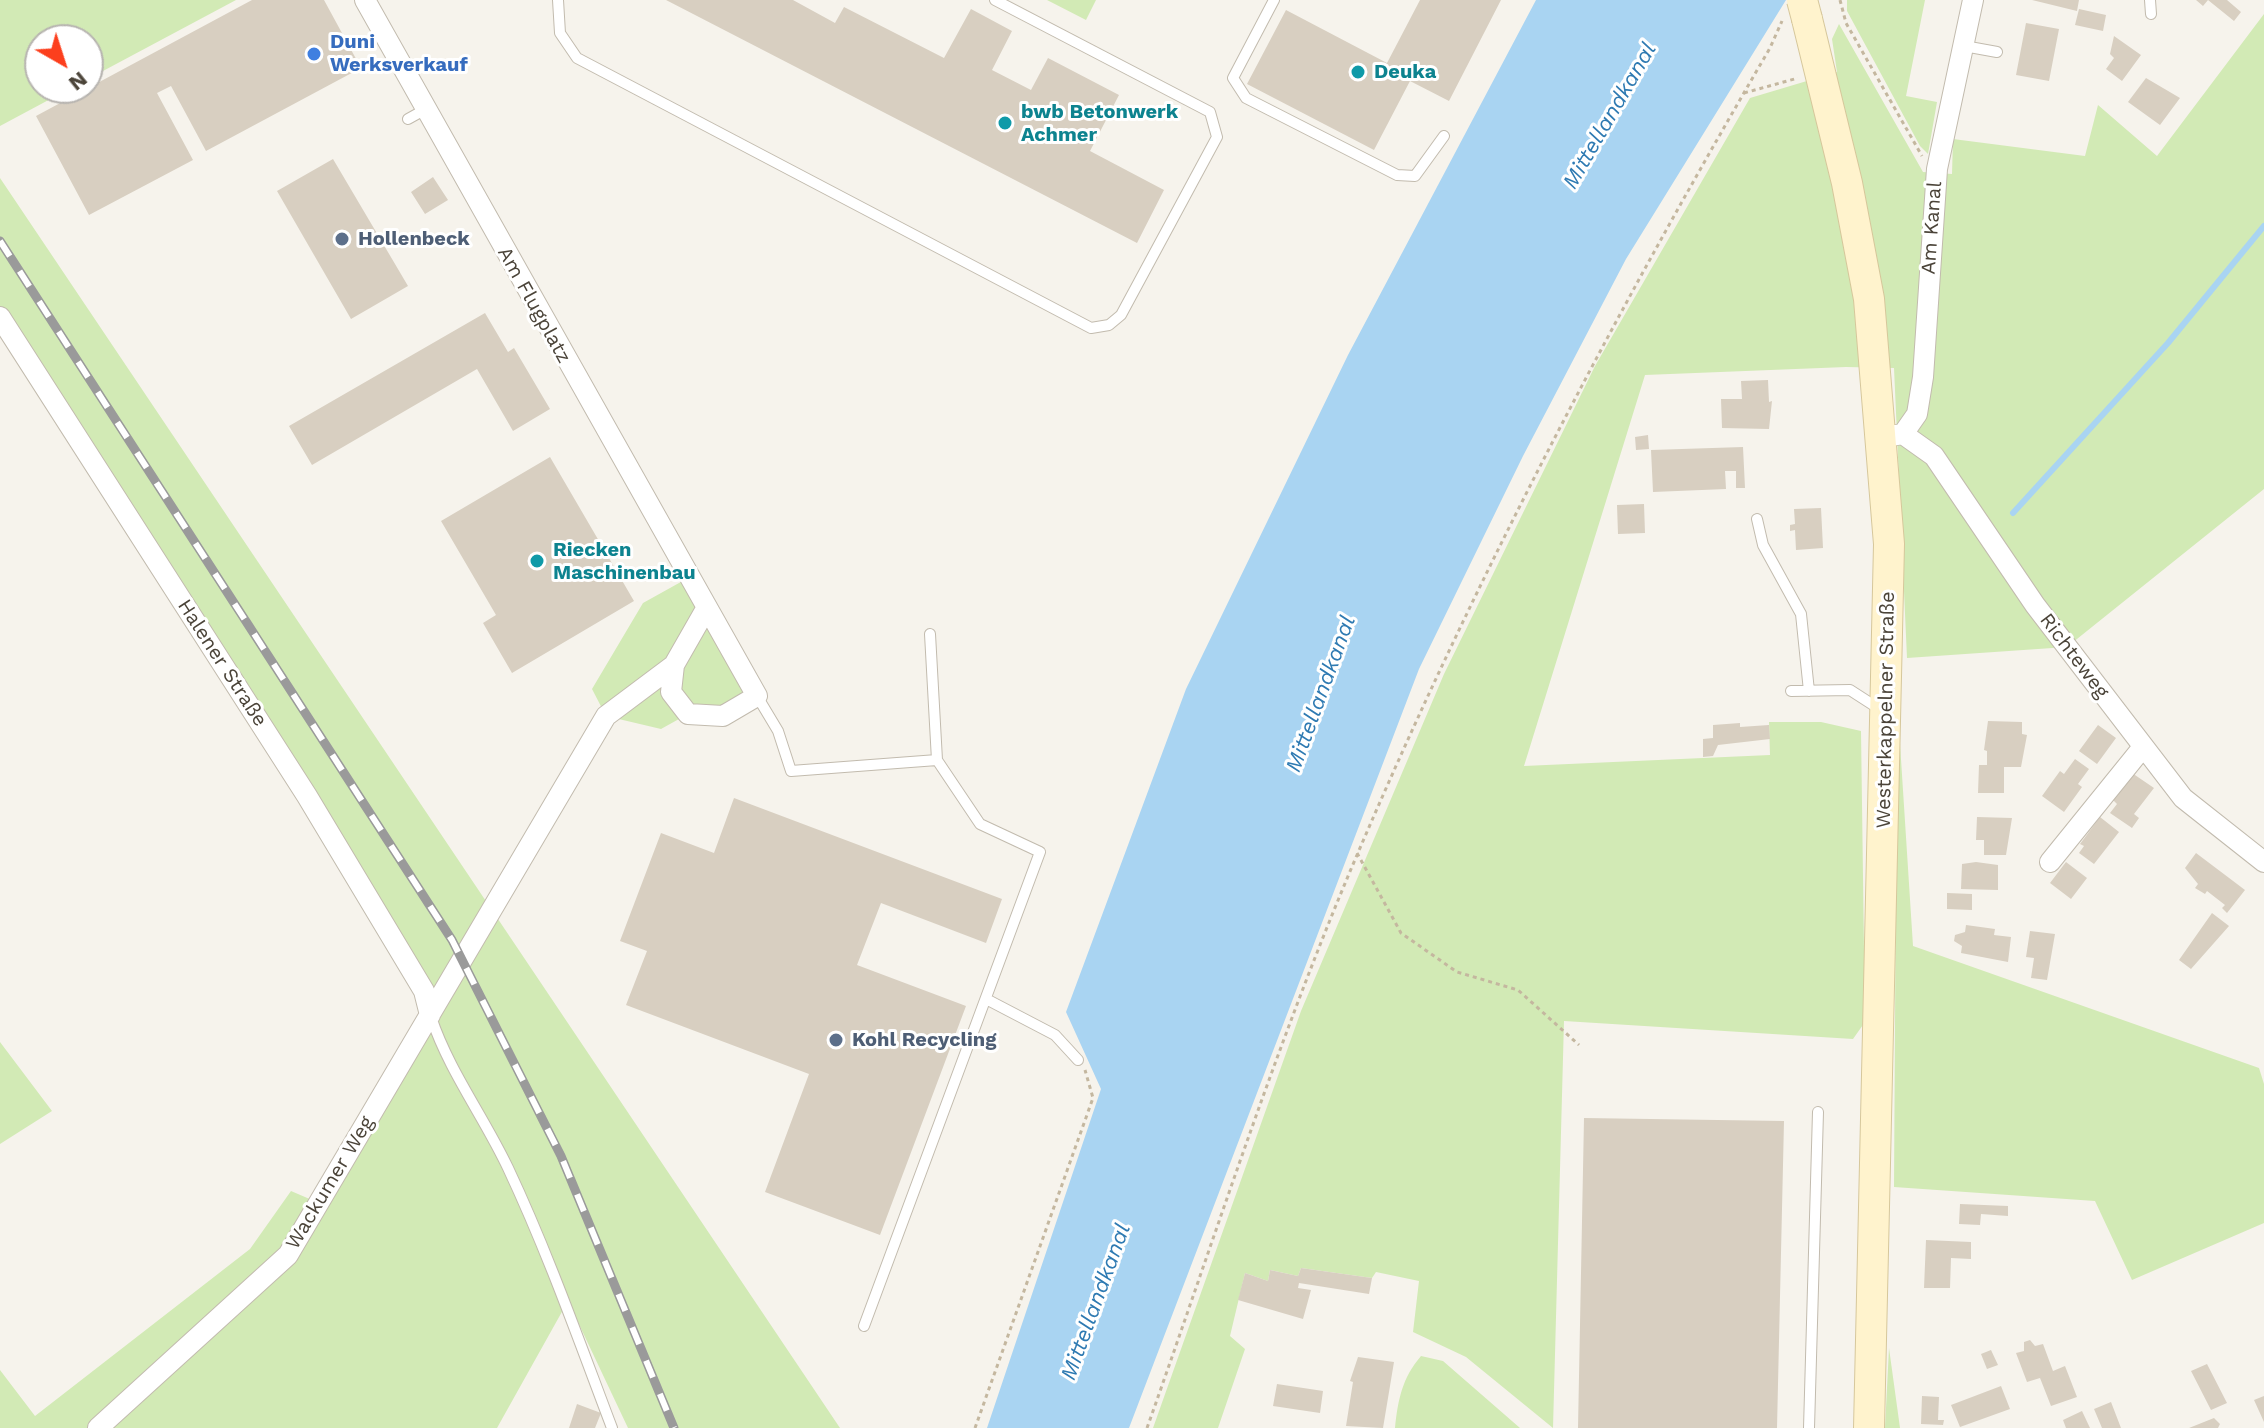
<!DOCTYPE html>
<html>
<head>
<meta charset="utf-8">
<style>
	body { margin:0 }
	#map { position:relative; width:2264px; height:1428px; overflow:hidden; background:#f6f3ec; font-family:"Work Sans",sans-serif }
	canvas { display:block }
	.north { position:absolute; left:24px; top:24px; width:80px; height:80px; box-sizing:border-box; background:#fff; border:2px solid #b7b4b0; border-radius:50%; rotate:141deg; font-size:22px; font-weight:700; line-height:32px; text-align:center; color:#4b4439 }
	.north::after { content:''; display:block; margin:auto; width:28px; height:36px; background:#fc3f1d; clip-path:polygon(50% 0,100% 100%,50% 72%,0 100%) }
</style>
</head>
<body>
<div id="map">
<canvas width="2264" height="1428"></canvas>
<div class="north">N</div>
</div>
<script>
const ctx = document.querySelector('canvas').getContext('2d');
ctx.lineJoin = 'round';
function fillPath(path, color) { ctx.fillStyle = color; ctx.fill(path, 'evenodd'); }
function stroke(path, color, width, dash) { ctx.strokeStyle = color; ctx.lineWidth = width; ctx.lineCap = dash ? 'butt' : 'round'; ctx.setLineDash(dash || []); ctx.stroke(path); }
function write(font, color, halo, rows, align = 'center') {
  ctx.font = font + ' "Work Sans",sans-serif'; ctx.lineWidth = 6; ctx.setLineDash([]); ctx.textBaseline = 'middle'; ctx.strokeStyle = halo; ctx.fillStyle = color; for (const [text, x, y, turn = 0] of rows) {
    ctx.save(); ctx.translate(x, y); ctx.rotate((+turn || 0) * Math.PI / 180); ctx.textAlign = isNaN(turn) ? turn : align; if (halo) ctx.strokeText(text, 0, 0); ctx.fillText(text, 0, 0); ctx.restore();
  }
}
const green = new Path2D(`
	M0,0H236L88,79V40H40V88H71L0,126Z
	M1047,0H1096L1086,20Z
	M1847,0H1925L1906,96L1937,102L1928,154L1920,146L1847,11Z
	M2264,14V489L2067,647L1907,658L1894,368L1846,367L1645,375L1524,766L1770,755L1769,722H1821L1861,731L1865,1022L1853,1039L1564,1021L1553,1428L1466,1357L1413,1332L1419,1281L1376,1272L1372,1278L1301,1268L1298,1276L1270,1270L1268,1281L1245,1273L1230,1336L1245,1349L1218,1428H1153L1301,1011L1444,674L1595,366L1750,98L1837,72L1832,39L1839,24L1923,172L1952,174L1953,139L2085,156L2098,105L2157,156Z
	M0,178L840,1428H628L568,1301L497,1428H0V1370L35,1416L250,1249L291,1191L319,1203L430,1015L424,991L0,317Z
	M688,578L757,696L723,716L688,714L661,729L606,716L592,689L643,603Z
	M1897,697L1913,946L2259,1068L2264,1084V1223L2132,1280L2095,1201L1894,1187Z
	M0,1042L52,1111L0,1144Z
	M1889,1348L1900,1428H1885Z
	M1421,1356L1443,1361L1520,1428H1395C1398,1400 1402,1378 1421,1356Z`);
const water = new Path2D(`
	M1536,0H1786L1626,259L1523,456L1419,669L1129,1428H987L1101,1089L1066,1012L1186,689L1348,355Z`);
const stream = new Path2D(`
	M2013,513L2168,343L2264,226`);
const building = new Path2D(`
	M252,0H324L361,68L206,151L171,86L157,93L193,160L89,215L36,116Z
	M666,0H793L835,23L844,7L944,58L971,9L1012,31L992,70L1031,90L1048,58L1119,95L1090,151L1164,190L1137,243Z
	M1420,0H1501L1449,101L1410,81L1374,150L1247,84L1286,10L1387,63Z
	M2032,0H2079L2077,11Z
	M2196,0H2227L2241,12L2234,21L2208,0L2203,6Z
	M2079,9L2106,15L2103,31L2075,25Z
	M2026,23L2059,29L2049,81L2016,75Z
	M2114,36L2141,55L2122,81L2106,69L2114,58L2110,54Z
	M2146,78L2180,98L2160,125L2128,102Z
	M333,159L408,286L351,319L277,191Z
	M433,177L448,200L425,214L411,192Z
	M485,313L508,352L514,348L550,409L513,431L477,369L312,465L289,426Z
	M1768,380L1769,402L1772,401L1769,429L1722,428L1721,399H1742L1741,381Z
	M1648,435L1649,449L1636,450L1635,437Z
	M1743,447L1745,488H1736V471H1725L1726,489L1653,492L1651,450Z
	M550,457L634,601L512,673L483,623L496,615L441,521Z
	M1644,504L1645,533L1618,534L1617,505Z
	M1821,508L1823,548L1796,550L1795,530L1790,531V525L1795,524L1794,509Z
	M1988,721L2022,722V734L2027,735L2021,767H2004V793H1978L1979,765H1987V751L1984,750Z
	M1740,723V727L1769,725L1770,739L1718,745L1713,756L1703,757V739L1713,738V725Z
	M2098,725L2116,738L2097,764L2079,751Z
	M2075,759L2089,769L2078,784L2082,787L2064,812L2042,796L2060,771L2064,774Z
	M2132,773L2154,788L2134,814L2139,818L2132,828L2110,813L2117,804L2113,800Z
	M734,798L1002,899L986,943L881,903L857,965L966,1006L880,1235L765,1192L809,1074L626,1005L647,951L620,941L661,833L714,853Z
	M1977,817L2012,818L2006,855H1984V840H1976Z
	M2100,817L2119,832L2094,864L2079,853L2084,846L2080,844Z
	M2196,853L2245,890L2227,913L2222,908L2225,905L2207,891L2205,894L2195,888L2198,884L2185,868Z
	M1976,862L1998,865V890L1961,889L1962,864Z
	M2066,862L2087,878L2071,899L2050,883Z
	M1947,893L1972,894V910L1947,909Z
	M2212,913L2229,926L2191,969L2179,960Z
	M1966,925L1995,929L1994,935L2011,937L2008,962L1961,953L1962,946L1954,941L1955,935L1965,932Z
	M2030,931L2055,934L2047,980L2031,978L2034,958L2026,957Z
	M1584,1118L1784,1121L1777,1428H1578Z
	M1960,1204L2008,1206V1216L1981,1214L1980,1225L1959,1224Z
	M1926,1240L1971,1242V1259L1951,1258L1950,1288H1924Z
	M1301,1268L1372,1278L1369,1294L1299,1283L1298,1288L1311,1290L1303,1319L1238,1300L1245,1273L1268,1281L1270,1270L1298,1276Z
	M2030,1340L2035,1346L2043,1344L2053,1371L2065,1366L2077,1397L2051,1406L2040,1378L2027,1382L2016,1353L2024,1351V1342Z
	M1991,1350L1998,1365L1987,1369L1981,1354Z
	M1358,1357L1394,1362L1383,1428L1346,1426L1353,1382L1350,1381Z
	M2207,1364L2227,1403L2211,1410L2191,1371Z
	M1277,1384L1323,1391L1320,1413L1273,1406Z
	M2001,1386L2010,1409L1960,1427L1951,1405Z
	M1922,1396L1939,1397L1938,1420H1944L1943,1425L1921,1424Z
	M2264,1396V1422L2254,1400Z
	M2111,1402L2121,1428H2102L2094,1409Z
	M577,1404L601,1413L595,1428H569Z
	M2082,1411L2090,1428H2066L2063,1420Z
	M2214,1418L2220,1424L2218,1428H2189Z`);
const path = new Path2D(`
	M1840,0L1846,23L1922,156
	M1744,93L1798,78
	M1357,853L1401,933L1457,972L1518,990L1579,1045
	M975,1428L1093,1098L1085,1070
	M1147,1428C1215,1237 1277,1042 1357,855C1476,577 1617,310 1770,48L1782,21`);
const lane = new Path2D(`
	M558,0L560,33L577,58L1091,328L1109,325L1121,315L1217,137L1210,112L995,0
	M1274,0L1233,78L1246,98L1397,175L1415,176L1444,136
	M2150,0L2151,14
	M1964,46L1997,52
	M408,119L426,109
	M1757,519L1763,545L1801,614L1809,691
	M1791,691L1850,690L1881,710
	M757,696L778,731L791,771L937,760L930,634
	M988,1000L1055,1035L1078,1060
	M431,1017C449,1071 484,1117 508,1168C548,1253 579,1341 612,1428
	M864,1326L1040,852L980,824L937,760
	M1809,1428L1818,1112`);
const street = new Path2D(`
	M0,317L307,796L424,991L430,1015
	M1903,434L1934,456L2035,605L2183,798L2264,862
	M1890,436L1903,434L1917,414L1923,377L1937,169L1973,0
	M674,665L706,609
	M2050,862L2143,747
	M98,1428L288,1255L606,716L674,665L671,692L688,714L723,716L757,696L365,0`);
const secondary = new Path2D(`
	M1807,19L1847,183L1869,299L1889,544L1869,1428`);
const rail = new Path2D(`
	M0,241L452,940L561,1156L674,1428`);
const secondaryBridge = new Path2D(`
	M1802,0L1807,19`);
const markers = [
	[314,54,8,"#3f7fe0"],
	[1358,72,8,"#0f9aa8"],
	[1005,123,8,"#0f9aa8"],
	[342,239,8,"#5c6f8a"],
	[537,561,8,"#0f9aa8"],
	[836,1040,8,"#5c6f8a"]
];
const shopNames = [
	["Duni",330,42],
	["Werksverkauf",330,65]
];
const cultureNames = [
	["Deuka",1374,72],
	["bwb Betonwerk",1021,112],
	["Achmer",1021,135],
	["Riecken",553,550],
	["Maschinenbau",553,573]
];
const streetNames = [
	["Am Kanal",1932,228,-86],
	["Am Flugplatz",534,305,61],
	["Richteweg",2074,656,53],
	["Halener Straße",222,663,57],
	["Westerkappelner Straße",1886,710,-89],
	["Wackumer Weg",330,1183,-59]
];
const serviceNames = [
	["Hollenbeck",358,239],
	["Kohl Recycling",852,1040]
];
const waterNames = [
	["Mittellandkanal",1610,116,-60],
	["Mittellandkanal",1321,694,-70],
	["Mittellandkanal",1096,1302,-70]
];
fillPath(green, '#d2eab5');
fillPath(water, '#a9d4f2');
stroke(stream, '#a9d4f2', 6);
fillPath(building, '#d8cfc1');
stroke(lane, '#c2bbae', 12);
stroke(street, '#c2bbae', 22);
stroke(secondary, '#d6c79b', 32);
stroke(path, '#c4b79f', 3, [4, 4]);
stroke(lane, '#fff', 10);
stroke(street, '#fff', 20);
stroke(secondary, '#fff3cd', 30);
stroke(rail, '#9a9a9a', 9);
stroke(rail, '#fff', 6, [18]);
stroke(secondaryBridge, '#d6c79b', 32, []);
stroke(secondaryBridge, '#fff3cd', 30);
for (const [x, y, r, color] of markers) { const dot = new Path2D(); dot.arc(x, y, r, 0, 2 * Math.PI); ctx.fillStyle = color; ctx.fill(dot); stroke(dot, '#fff', 3); }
write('bold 20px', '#366cbe', '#fff', shopNames, 'left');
write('bold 20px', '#0d838f', '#fff', cultureNames, 'left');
write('20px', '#4b4439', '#fff', streetNames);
write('bold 20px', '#4e5e75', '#fff', serviceNames, 'left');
write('italic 22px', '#2e7ab2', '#fff', waterNames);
</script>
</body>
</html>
